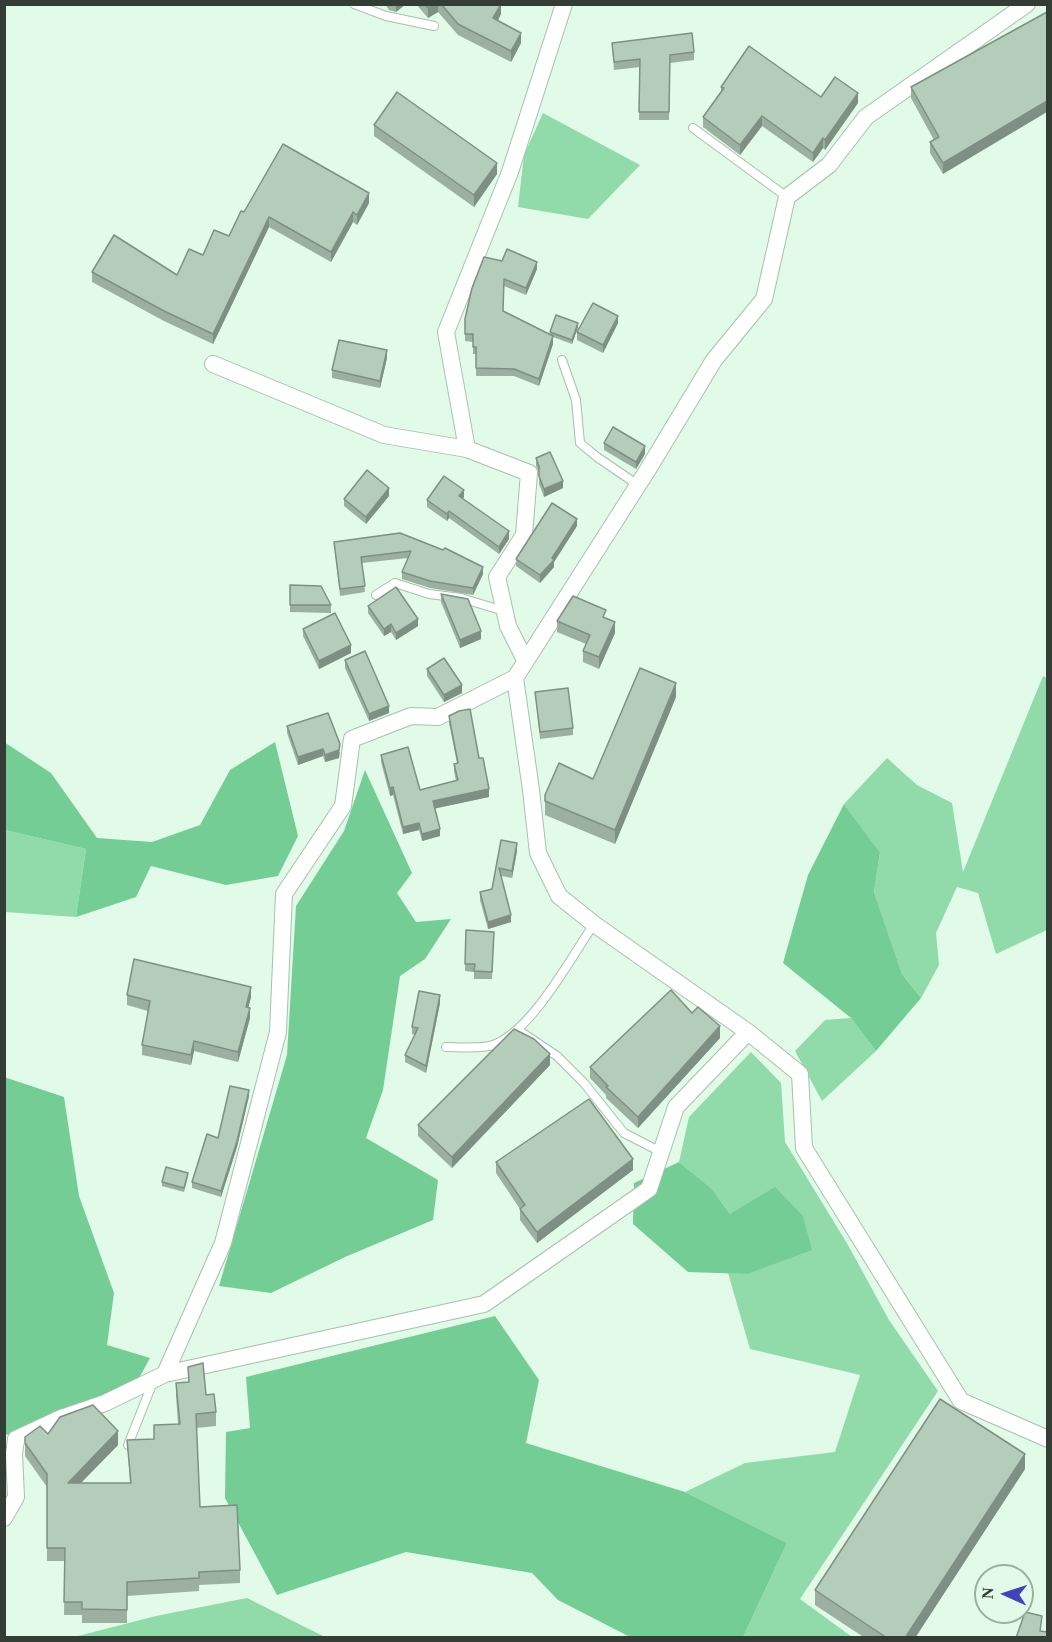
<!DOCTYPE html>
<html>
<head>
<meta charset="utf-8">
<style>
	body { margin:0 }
	#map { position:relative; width:1052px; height:1642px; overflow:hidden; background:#e1fbe8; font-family:"Times New Roman",serif }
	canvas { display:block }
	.frame { position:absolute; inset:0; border:6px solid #333d36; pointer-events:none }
	.north { position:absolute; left:974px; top:1564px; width:60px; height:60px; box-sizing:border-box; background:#e1fbe8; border:2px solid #9bafa1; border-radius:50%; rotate:273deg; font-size:16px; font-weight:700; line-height:24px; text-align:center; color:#333d36 }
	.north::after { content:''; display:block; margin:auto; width:21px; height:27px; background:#4044b9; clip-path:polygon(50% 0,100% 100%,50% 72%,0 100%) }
</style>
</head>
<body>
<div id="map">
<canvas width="1052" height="1642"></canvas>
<div class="frame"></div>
<div class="north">N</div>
</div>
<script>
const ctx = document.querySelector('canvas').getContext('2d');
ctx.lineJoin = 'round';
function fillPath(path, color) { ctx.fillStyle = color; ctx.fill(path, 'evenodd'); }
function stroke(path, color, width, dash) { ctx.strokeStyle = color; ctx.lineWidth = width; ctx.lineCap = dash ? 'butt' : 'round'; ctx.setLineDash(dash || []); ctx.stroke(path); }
const green = new Path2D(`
	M543,113L640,165L588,219L518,207L524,155Z
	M1043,676L1047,678V930L996,954L978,893L957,887L936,933L939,965L921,998L902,974L874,892L880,852L844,804L887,758L917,785L952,803L963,872Z
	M5,830L86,849L76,917L5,912V921Z
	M851,1018L876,1051L822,1101L795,1051L825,1020Z
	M751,1052L781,1083L785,1142L848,1245L889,1320L938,1391L800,1599L852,1637H743L787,1543L685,1492L745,1463L835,1452L860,1375L750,1349L728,1273L747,1274L730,1214L711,1188L679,1162L689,1117Z
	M247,1598L325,1637H74L156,1616Z`);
const forest = new Path2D(`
	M4,742L51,773L97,838L152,842L200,825L230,770L275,742L298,836L278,876L226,885L151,866L136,897L76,917L86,849L5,830Z
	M365,770L412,873L397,893L416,922L451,919L425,959L400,976L383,1090L366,1138L438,1180L433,1220L345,1257L271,1293L219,1286L287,1055L296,906L344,831Z
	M844,804L880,852L874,892L902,974L921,998L876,1051L851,1018L783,963L808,875Z
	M4,1077L64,1097L79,1196L114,1293L107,1345L150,1358L138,1380L9,1435L4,1434Z
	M679,1162L711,1188L730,1214L775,1187L803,1216L812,1250L747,1274L688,1272L633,1224L634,1183Z
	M495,1316L539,1380L526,1443L685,1492L787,1543L743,1637H630L558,1600L532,1573L406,1552L277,1595L225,1498L226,1432L250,1428L246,1377Z`);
const lane = new Path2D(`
	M354,4L386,16L434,26
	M693,128L787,197
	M562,360L576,400L580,443L597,457L638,485
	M376,595L395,583L429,594L461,598L504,611
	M518,1030L557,1056L584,1083L624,1133L661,1152
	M446,1047C458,1047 482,1049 493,1045C532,1031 570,959 594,924
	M128,1445L153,1382`);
const street = new Path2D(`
	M1027,4L866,117L829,165L787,197L764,299L714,360L647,471L515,678L531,790L538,853L559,896L594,924L748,1032L800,1074L804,1148L961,1401L1048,1439
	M213,364L384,435L467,449L529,473L524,535L497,577L508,626L525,660
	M467,449L446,332L510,172L564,4
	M165,1374L223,1243L278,1032L284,894L343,806L352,739L411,716L438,717L515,678
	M4,1518L16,1497L14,1454L16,1439L61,1418L105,1403L165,1374L484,1304L649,1189L676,1107L748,1032`);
const wall = new Path2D(`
	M385,4H406L396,12L389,10Z
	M416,4H501V14L498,21L521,43L511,62L458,35L438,12L428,18Z
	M1047,12L943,174L930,153V142L934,140L911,98V87Z
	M612,43L694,52V60L670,63L669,120H639L640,67L614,70Z
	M721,87L821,97L858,103L825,150L823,148L813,162L762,126L740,155L703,127V117L721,91Z
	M374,125L497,174L474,207L374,136Z
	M369,203L357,225L353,222L331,262L269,227L213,344L164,321L92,282V272L177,275L229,236L244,212Z
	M537,269L526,295L504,286L503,311L550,335V332L578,327L572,344L553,337V344L539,386L514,376H476V354H473V342L465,341V319L472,288Z
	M618,323L603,353L577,340V332Z
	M387,358L380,388L332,378V370Z
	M604,443L645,454L636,469L604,450Z
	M536,458L563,488L544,497L539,484V472L536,466Z
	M389,496L366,524L344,506V499Z
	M464,497L462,499L509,539L499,554L449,518L447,521L427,507V500Z
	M577,526L554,562V567L540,583L516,566V559Z
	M400,533L483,574L473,595L430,588L402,579V572L408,558L362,563L365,592L340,596L334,542Z
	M290,585L331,605V613L290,612Z
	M441,594L481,639L460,648L441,602Z
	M368,606L418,626L396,640L391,632L384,636L368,613Z
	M606,619L615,633L599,669L583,662V651L586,644L557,632V621Z
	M303,629L351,653L319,669L303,636Z
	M345,660L389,713L369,721L345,668Z
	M427,669L462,693L444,702L427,676Z
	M535,692L573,728V735L540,739Z
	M676,697L615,844L545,815V795L593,779Z
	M449,716L479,758L489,797L435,808L440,836L422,841L419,830L403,834L393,795L390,796L381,762V755L420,790L456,781L454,771V764L457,763L449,723Z
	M287,726L340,752L339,758L325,762L323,756L298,765L287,733Z
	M501,840L517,851L512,878L501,876L511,922L488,929L480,900V892L492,889Z
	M466,930L494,932L492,979H474V972L465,971Z
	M127,995L251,997L248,1008L250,1018L238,1062L194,1051L191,1065L142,1055V1045L148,1011L127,1005Z
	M440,1003L426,1073L405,1062V1055L415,1035L412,1034V1027Z
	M692,1013L720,1038L638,1128L606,1098V1095L590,1078V1067Z
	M550,1065L452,1168L418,1136V1125Z
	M249,1096L237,1147L221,1197L192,1188V1182L218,1138Z
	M496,1162L633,1170L537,1243L520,1220V1209L496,1173Z
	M188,1177L184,1192L162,1186V1182Z
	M188,1367L216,1412V1426L196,1428L200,1507L240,1570V1583L199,1585V1591L127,1596V1623H82V1615H64L65,1561H47V1487L25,1456V1443L48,1434L118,1445L81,1483H130L127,1440L154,1439V1425L178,1424L176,1396V1383L188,1382Z
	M1025,1469L915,1638H865L815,1605V1590Z`);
const shadedWall = new Path2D(`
	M396,4H406L396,12Z
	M433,4H438V12L428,18V8Z
	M501,4V14L493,29V18Z
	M521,33V43L511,62V51Z
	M858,93V103L825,150V140Z
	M1047,101V112L943,174V163Z
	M762,116V126L740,155V145Z
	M823,138V148L813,162V153Z
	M497,163V174L474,207V195Z
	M369,193V203L357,225V215Z
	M353,212V222L331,262V252Z
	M269,217V227L213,344V334Z
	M537,262V269L526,295V288Z
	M618,316V323L603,353V345Z
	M578,323V327L572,344V340Z
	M553,336V344L539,386V379Z
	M387,350V358L380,388V381Z
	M645,446V454L636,469V462Z
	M563,481V488L544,497V489Z
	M389,488V496L366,524V517Z
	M464,490V497L459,504V496Z
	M449,511V518L447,521V514Z
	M577,519V526L554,562V567L540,583V575L552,558Z
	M509,531V539L499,554V547Z
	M483,567V574L473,595V588Z
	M418,619V626L396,640V633Z
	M615,622V633L599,669V657Z
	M391,624V632L384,636V629Z
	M481,631V639L460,648V640Z
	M351,645V653L319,669V661Z
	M676,683V697L615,844V830Z
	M462,685V693L444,702V695Z
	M389,706V713L369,721V714Z
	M340,744L339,758L325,762V755Z
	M323,749V756L298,765V757Z
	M393,787V795L390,796V788Z
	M489,789V797L433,809V801Z
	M419,823V830L403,834V827Z
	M440,829V836L422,841V834Z
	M517,843V851L512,878V871Z
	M511,915V922L488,929V922Z
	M251,987V997L246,1017V1007Z
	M440,995V1003L426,1073V1066Z
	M250,1008V1018L238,1062V1052Z
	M720,1026V1038L638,1128V1117Z
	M194,1041V1051L191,1065V1055Z
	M550,1054V1065L452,1168V1157Z
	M249,1090V1096L237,1147L221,1197V1191Z
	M633,1159V1170L537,1243V1232Z
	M118,1431V1445L68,1496V1483Z
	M1025,1454V1469L915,1638H905Z`);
const building = new Path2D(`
	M425,4H433L428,8Z
	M441,4H501L493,18L521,33L511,51L458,24Z
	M1047,12V101L943,163L930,142L939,137L911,87Z
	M692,33L694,52L670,55L669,112H639L640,59L614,62L612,43Z
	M749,46L821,97L835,77L858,93L825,140L823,138L813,153L762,116L740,145L703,117L724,88L721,87Z
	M397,92L497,163L474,195L374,125Z
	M283,144L369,193L357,215L353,212L331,252L269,217L213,334L164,311L92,272L114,235L177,275L189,249L203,255L214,230L229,236L241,211L244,212Z
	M507,249L537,262L526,288L504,279L503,311L553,336L539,379L514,369L476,368V347H473V334H465V319L472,288L484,257L502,261Z
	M593,303L618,316L603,345L577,332Z
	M556,315L578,323L572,340L550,332Z
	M339,340L387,350L380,381L332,370Z
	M613,427L645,446L636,462L604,443Z
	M550,452L563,481L544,489L539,476V466L536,458Z
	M367,470L389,488L366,517L344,499Z
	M444,476L464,490L459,496L509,531L499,547L449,511L447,514L427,500Z
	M552,503L577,519L552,558L554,560L540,575L516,559Z
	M400,533L443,550L445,548L483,567L473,588L430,581L402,572L411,551L361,557L365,586L340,589L334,542Z
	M290,585L321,586L331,605H290Z
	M396,587L418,619L396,633L391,624L384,629L368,606Z
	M441,594L468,599L481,631L460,640Z
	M573,596L606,610L603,617L615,622L599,657L583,651L590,635L557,621Z
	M335,613L351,645L319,661L303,629Z
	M365,651L389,706L369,714L345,660Z
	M444,658L462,685L444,695L427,669Z
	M640,668L676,683L615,830L545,801V795L559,763L593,779Z
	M568,688L573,728L540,732L535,692Z
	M470,709L479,758H483L489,789L433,801L440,829L422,834L419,823L403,827L393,787L390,788L381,755L408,747L420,790L458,780L454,764L458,763L449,716L459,711Z
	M328,713L340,744L339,750L325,755L323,749L298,757L287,726Z
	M501,840L517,843L512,871L499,868L511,915L488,922L480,892L492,889Z
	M466,930L494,932L492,972L474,971L475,964H465Z
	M134,959L251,987L246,1007L250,1008L238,1052L194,1041L191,1055L142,1045L150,1001L127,995Z
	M671,990L692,1013L698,1007L720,1026L638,1117L606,1087L608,1086L590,1067Z
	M419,991L440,995L426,1066L405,1055L418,1028L412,1027Z
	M514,1029L534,1039L550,1054L452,1157L418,1125Z
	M230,1086L249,1090L237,1141L221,1191L192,1182L207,1134L218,1138Z
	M589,1099L633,1159L537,1232L520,1209L525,1205L496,1162Z
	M166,1167L188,1173L184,1188L162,1182Z
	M203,1363L206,1395L214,1394L216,1412L196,1414L200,1507L237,1505L240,1570L199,1572V1578L127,1582V1610L82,1609V1602H64L65,1548H47V1474L25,1443V1437L40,1426L48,1434L60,1417L93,1405L118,1431L68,1483H131L127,1440L154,1439V1425L180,1424L176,1383L189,1382L188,1367Z
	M940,1399L1025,1454L905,1638H887L815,1590Z
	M1025,1612L1042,1616L1040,1631L1047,1632V1638H1016Z`);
fillPath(green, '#91daaa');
fillPath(forest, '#73cd94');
stroke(lane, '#a7c0ae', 10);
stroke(street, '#a7c0ae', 18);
stroke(lane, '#fff', 8);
stroke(street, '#fff', 16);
fillPath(wall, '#9bb0a1');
fillPath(shadedWall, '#7e9083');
fillPath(building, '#b4cdbb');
stroke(building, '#7e9083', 1.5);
</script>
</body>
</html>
